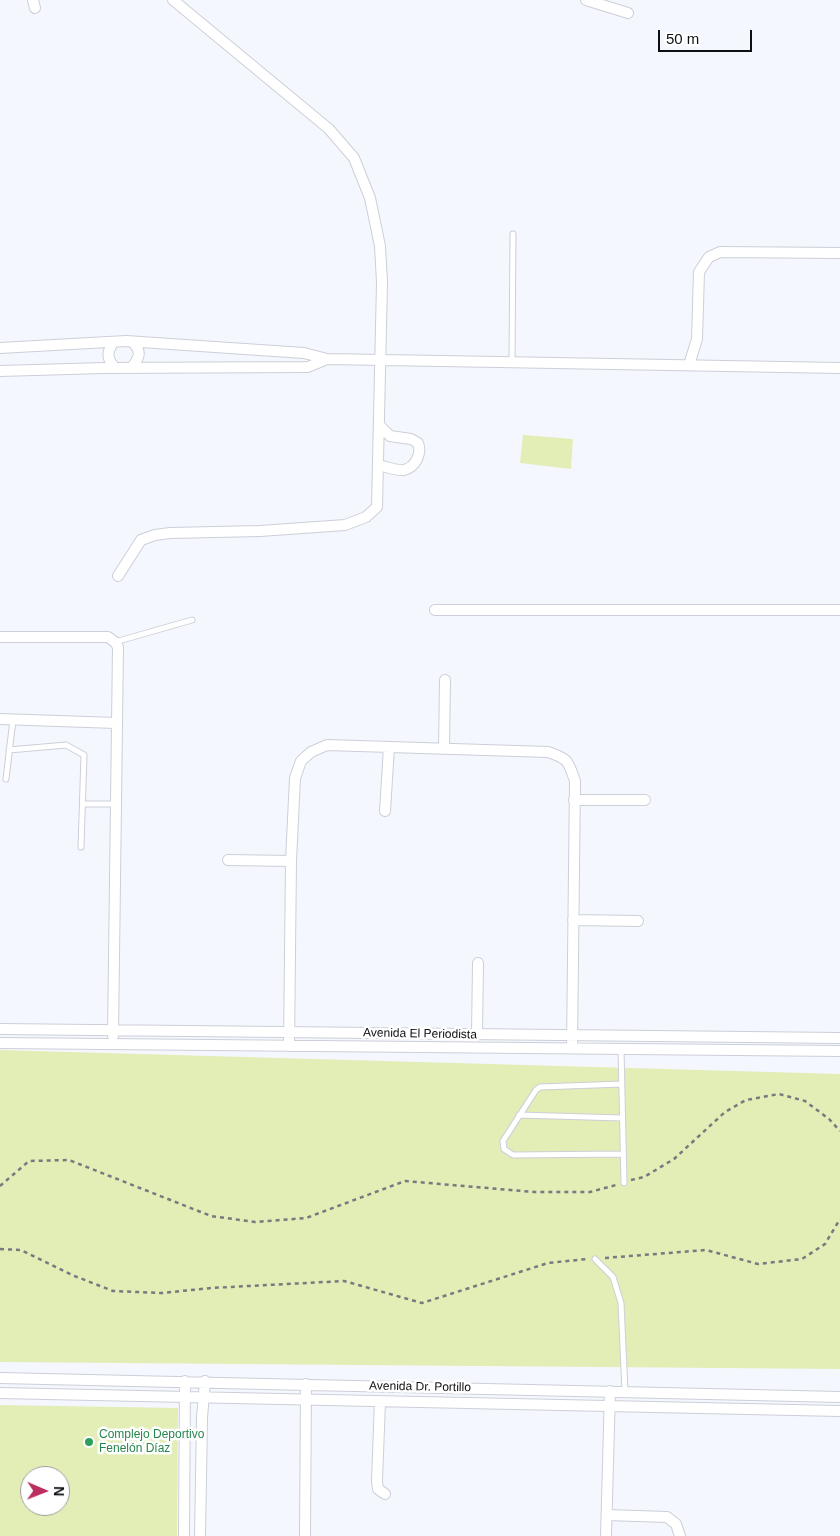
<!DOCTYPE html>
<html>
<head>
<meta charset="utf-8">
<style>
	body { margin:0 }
	#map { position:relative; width:840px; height:1536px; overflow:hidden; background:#f5f7fe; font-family:Helvetica,sans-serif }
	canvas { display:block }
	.north { position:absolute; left:20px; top:1466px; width:50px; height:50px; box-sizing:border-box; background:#fff; border:1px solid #9f9fa0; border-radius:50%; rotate:91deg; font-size:14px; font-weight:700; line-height:20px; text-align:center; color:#0e0f12 }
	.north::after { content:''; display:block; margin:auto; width:18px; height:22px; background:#bb2e60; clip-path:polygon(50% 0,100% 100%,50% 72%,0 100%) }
	.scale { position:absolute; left:658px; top:30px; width:94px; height:22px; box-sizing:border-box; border:2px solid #0e0f12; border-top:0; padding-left:6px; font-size:15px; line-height:18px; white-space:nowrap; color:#0e0f12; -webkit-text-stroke:4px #fff; paint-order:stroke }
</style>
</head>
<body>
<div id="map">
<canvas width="840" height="1536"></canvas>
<div class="north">N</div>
<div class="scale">50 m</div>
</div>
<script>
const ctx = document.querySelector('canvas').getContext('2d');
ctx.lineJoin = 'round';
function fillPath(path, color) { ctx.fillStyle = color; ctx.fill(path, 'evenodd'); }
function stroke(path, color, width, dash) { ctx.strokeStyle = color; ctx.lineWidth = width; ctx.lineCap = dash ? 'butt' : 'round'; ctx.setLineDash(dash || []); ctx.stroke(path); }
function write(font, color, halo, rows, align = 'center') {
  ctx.font = font + ' Helvetica,sans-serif'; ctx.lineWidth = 5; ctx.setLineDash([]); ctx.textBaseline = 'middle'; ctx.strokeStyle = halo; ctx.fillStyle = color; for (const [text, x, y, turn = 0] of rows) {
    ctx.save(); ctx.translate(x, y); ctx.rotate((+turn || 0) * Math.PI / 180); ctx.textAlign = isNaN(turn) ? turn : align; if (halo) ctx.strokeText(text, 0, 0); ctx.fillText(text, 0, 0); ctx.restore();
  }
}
const green = new Path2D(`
	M523,435L573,439L571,469L520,463Z
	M0,1050L840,1074V1369L0,1362Z
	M0,1405L178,1408L177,1536H0ZM30,1476H60V1506H30Z`);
const path = new Path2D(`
	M631,1180L644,1177L674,1159L725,1112L746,1100L779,1094L805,1101L829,1119L840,1131
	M0,1186L29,1161L69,1160L211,1216L255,1222L306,1218L405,1181L534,1192H590L616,1185
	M0,1249L21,1250L72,1275L113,1291L162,1293L211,1288L344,1281L422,1303L548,1263L587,1259
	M605,1258L706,1250L758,1264L802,1259L825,1244L840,1219`);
const service = new Path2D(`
	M512,361L513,234
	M115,642L192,620
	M9,750L66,745L84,755L81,847
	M6,779L13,720
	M83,804H116
	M621,1049L624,1183
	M622,1084L540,1087L536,1090L503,1141L504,1149L513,1155L623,1154
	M519,1115L622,1118
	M595,1259L613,1277L621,1303L625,1392`);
const minor = new Path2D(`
	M33,0L35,8
	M586,0L628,13
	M114,342C106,352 107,359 115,368
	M0,348L126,341L304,353L327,359L308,367L104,368L0,371
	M327,359L840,368
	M689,365L697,339L699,272L709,257L720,252L840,253
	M131,368C139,359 143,351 132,342
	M379,465C387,467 396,471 404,470C416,467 422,453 418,443L411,439L390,436L380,426
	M118,576L141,540L155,535L170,533L260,531L345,525L366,517L377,507L382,282L380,246L370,198L354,158L329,129L173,0
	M435,610H840
	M0,637H108L115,642L118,647L113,1036
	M0,719L116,723
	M444,749L445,680
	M574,800H645
	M385,811L389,747
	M228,860L291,861
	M573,920L638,921
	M0,1029L840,1038
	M477,1034L478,963
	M0,1043L840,1051
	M289,1046L291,861L295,778L301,761L311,752L327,745L548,752C569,759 568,761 575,781L572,1048
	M0,1378L840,1397
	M0,1393L840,1411
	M380,1401L377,1481L378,1489L385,1494
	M607,1515L667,1517L676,1524L680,1536
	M184,1536L185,1381
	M200,1536L202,1418L205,1381
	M305,1536L306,1384
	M606,1536L610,1391`);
const markers = [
	[89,1442,5,"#2e9e5b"]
];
const streetNames = [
	["Avenida El Periodista",420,1034,1],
	["Avenida Dr. Portillo",420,1387,1]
];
const leisureNames = [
	["Complejo Deportivo",99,1435],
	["Fenelón Díaz",99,1449]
];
fillPath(green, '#e3edb6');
stroke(service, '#cdcfd8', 7);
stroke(minor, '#cdcfd8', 12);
stroke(path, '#787a7f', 2.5, [4, 4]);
stroke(service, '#fff', 5);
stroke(minor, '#fff', 10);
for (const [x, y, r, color] of markers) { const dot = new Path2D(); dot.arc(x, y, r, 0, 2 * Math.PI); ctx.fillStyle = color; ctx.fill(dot); stroke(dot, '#fff', 2); }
write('12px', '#0e0f12', '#fff', streetNames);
write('12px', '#27864d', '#fff', leisureNames, 'left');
</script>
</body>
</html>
